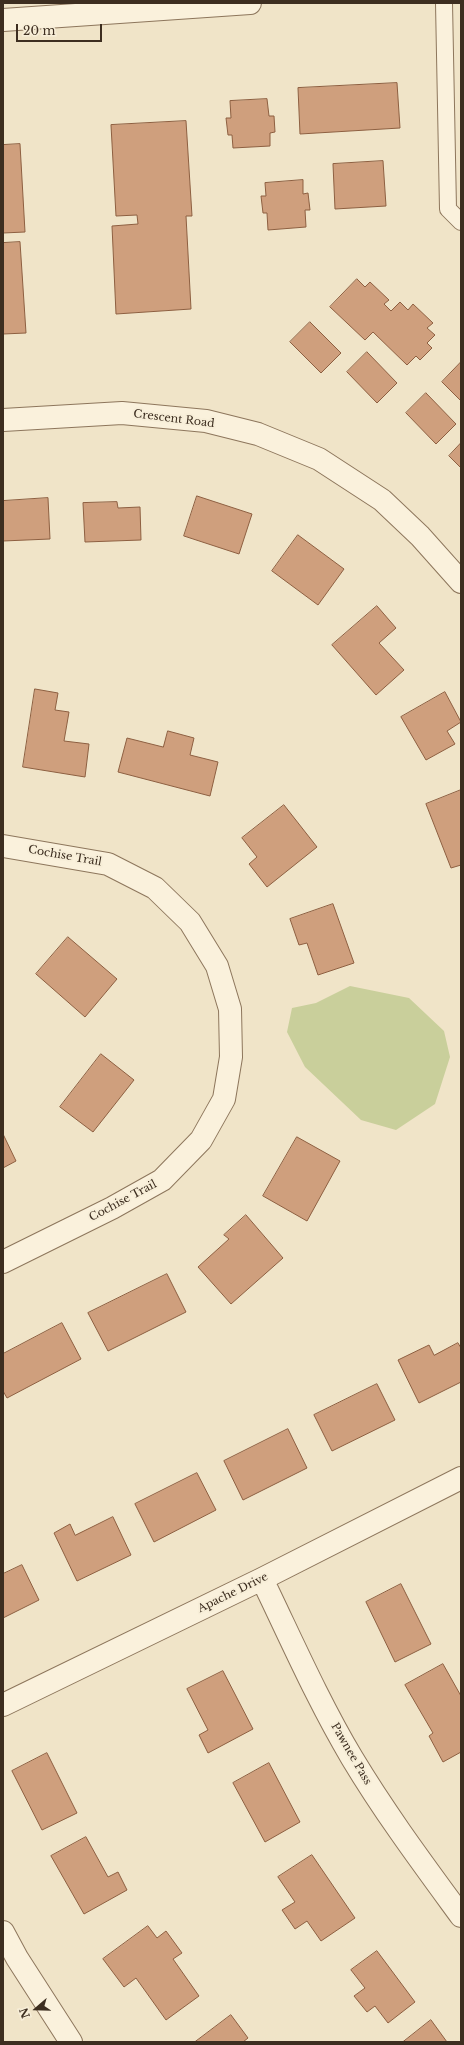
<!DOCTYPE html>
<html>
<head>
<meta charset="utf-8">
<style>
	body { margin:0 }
	#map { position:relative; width:464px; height:2045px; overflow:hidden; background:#f0e4c8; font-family:"Libre Baskerville",serif }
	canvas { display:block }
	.frame { position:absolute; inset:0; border:4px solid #3d2e20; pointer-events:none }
	.north { position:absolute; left:16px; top:1989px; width:40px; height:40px; -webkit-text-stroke:3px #f7eed8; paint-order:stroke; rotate:250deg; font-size:11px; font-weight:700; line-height:16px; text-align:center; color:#3d2e20 }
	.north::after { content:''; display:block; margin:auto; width:14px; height:18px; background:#3d2e20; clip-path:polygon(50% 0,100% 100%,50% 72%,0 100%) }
	.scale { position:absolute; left:16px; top:24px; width:86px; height:18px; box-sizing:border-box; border:2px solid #3d2e20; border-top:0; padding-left:5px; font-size:12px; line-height:14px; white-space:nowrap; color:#3d2e20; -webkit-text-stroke:3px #f7eed8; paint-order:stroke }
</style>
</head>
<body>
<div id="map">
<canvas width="464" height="2045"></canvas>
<div class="frame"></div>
<div class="north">N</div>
<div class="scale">20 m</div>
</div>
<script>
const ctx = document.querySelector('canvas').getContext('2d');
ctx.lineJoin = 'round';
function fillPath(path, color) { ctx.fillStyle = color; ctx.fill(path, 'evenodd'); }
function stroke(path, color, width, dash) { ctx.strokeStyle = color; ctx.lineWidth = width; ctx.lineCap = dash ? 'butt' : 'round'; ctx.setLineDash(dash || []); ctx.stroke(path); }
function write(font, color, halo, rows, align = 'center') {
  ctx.font = font + ' "Libre Baskerville",serif'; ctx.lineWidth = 4; ctx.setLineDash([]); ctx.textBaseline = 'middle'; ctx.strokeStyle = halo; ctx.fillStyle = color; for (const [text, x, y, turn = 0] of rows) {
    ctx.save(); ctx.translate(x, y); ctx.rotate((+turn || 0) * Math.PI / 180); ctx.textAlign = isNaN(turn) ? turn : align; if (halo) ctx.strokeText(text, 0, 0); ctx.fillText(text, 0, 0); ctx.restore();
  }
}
const green = new Path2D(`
	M350,986L409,998L444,1031L450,1057L435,1104L396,1130L361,1120L305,1067L287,1032L292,1008L316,1003Z`);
const building = new Path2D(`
	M397,83L400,128L300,134L298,88Z
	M267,99L269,116H274L275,132L270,133V146L233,148L232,135H228L226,118H231L230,101Z
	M186,121L192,216H186L191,309L116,314L112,226L138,224L137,215L116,216L111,125Z
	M20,144L25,232L3,233V145Z
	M383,161L386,206L335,209L333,164Z
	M303,180V194L308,193L310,210H305L306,227L268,230L267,213H263L261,196H266L265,183Z
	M20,242L26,333L3,334V243Z
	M357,279L365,287L370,282L389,300L384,304L391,311L400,302L408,310L413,304L433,323L427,328L435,335L427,343L432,348L420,360L416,356L407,365L373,332L365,340L330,307Z
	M310,322L341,353L321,373L290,342Z
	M367,352L397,383L377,403L347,372Z
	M461,362V401L442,382Z
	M426,393L456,424L436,444L406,413Z
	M461,443V468L449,456Z
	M197,496L252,514L239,554L184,536Z
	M48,498L50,539L3,541V501Z
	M117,502L118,508L140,507L141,540L85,542L83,503Z
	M298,535L344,569L318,605L272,571Z
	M377,606L396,628L379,643L404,670L376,695L332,645Z
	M35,689L58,693L55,710L69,712L64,741L89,744L85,777L23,767Z
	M445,692L461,722L447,731L455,744L426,760L401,717Z
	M168,731L194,738L190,755L218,762L210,796L118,772L127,738L163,747Z
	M461,790V865L451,868L426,804Z
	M284,805L317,847L267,887L249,864L257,857L242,838Z
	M333,904L354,963L318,975L307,943L299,945L290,919Z
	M68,937L117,979L85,1017L36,974Z
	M101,1054L134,1080L93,1132L60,1107Z
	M3,1134L16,1161L3,1168Z
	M297,1137L340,1161L307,1221L263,1196Z
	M246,1215L283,1258L231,1304L198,1267L229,1239L224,1235Z
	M167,1274L186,1312L108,1351L88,1313Z
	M62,1323L81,1359L7,1398L3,1391V1354Z
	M458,1343L461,1348V1382L419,1403L398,1360L429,1345L434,1355Z
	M377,1384L395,1420L332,1451L314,1415Z
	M288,1429L307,1468L243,1500L224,1461Z
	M197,1473L216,1510L154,1542L135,1504Z
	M113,1517L131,1555L77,1581L54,1533L70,1524L75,1535Z
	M22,1565L39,1600L3,1618V1574Z
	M401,1584L431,1644L395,1662L366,1602Z
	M443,1664L461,1696V1752L443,1762L429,1736L433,1733L405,1685Z
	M223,1671L253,1729L208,1753L199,1735L208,1730L187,1689Z
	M47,1753L77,1813L42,1830L12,1771Z
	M269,1763L300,1822L265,1842L233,1783Z
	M86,1837L108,1877L118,1872L127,1890L84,1914L51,1856Z
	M312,1855L355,1918L321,1941L307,1921L295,1929L282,1910L295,1902L278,1877Z
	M148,1926L157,1938L166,1931L182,1953L173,1959L199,1996L166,2020L136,1978L124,1987L103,1959Z
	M377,1951L415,2002L388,2023L375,2006L367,2012L354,1996L365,1988L351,1970Z
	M231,2015L248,2038L243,2042H195Z
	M431,2020L447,2042H403Z`);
const service = new Path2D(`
	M444,3L448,209L461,222`);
const minor = new Path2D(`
	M3,420L122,413L206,421L258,434L319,459L382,500L420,536L461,582
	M3,846L108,864L155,888L190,922L217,966L230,1009L231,1057L224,1099L201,1140L162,1180L112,1208L3,1262
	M262,1579C291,1639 318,1701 352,1758C385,1813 423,1864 461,1916
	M3,1705L262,1579L461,1478
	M3,1932L17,1958L71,2042`);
const tertiary = new Path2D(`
	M3,20L250,3`);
const streetNames = [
	["Crescent Road",174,419,7],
	["Cochise Trail",65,856,10],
	["Cochise Trail",123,1201,-28],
	["Apache Drive",233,1593,-26],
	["Pawnee Pass",351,1754,60]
];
fillPath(green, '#c9cf9b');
fillPath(building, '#cf9f7d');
stroke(building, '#8d5f41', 1);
stroke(service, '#8d765c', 18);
stroke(minor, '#8d765c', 24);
stroke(tertiary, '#8d765c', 24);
stroke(service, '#faf1dc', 16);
stroke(minor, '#faf1dc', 22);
stroke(tertiary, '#faf1dc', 22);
write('11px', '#3d2e20', '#f7eed8', streetNames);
</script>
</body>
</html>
